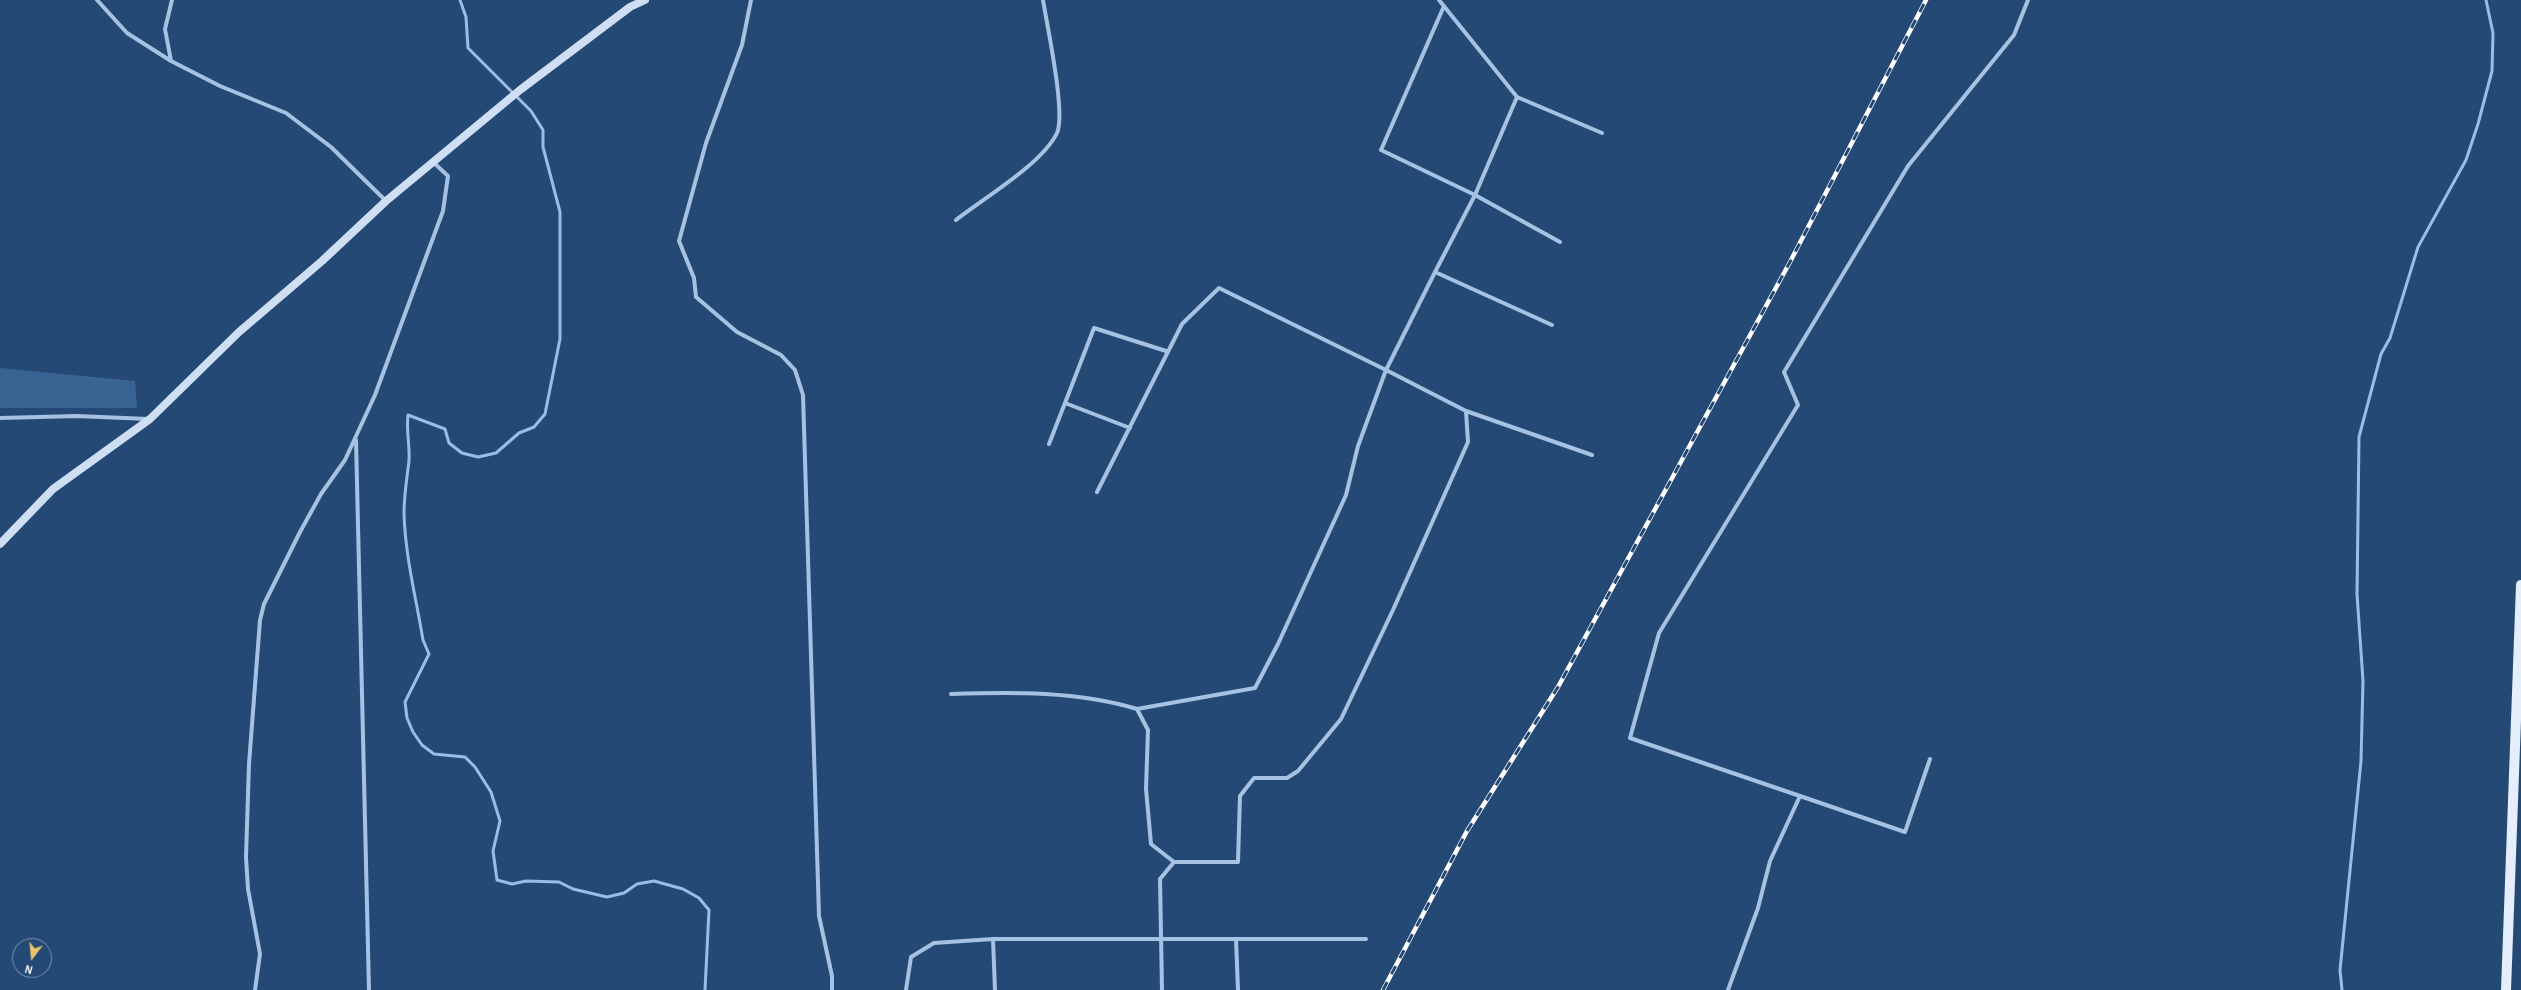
<!DOCTYPE html>
<html>
<head>
<meta charset="utf-8">
<style>
	body { margin:0 }
	#map { position:relative; width:2521px; height:990px; overflow:hidden; background:#254975; font-family:Karla,sans-serif }
	canvas { display:block }
	.north { position:absolute; left:12px; top:938px; width:40px; height:40px; box-sizing:border-box; background:#254975; border:1px solid #7c92ac; border-radius:50%; rotate:196deg; font-size:11px; font-weight:700; line-height:16px; text-align:center; color:#fff }
	.north::after { content:''; display:block; margin:auto; width:14px; height:18px; background:#ebc46b; clip-path:polygon(50% 0,100% 100%,50% 72%,0 100%) }
</style>
</head>
<body>
<div id="map">
<canvas width="2521" height="990"></canvas>
<div class="north">N</div>
</div>
<script>
const ctx = document.querySelector('canvas').getContext('2d');
ctx.lineJoin = 'round';
function fillPath(path, color) { ctx.fillStyle = color; ctx.fill(path, 'evenodd'); }
function stroke(path, color, width, dash) { ctx.strokeStyle = color; ctx.lineWidth = width; ctx.lineCap = dash ? 'butt' : 'round'; ctx.setLineDash(dash || []); ctx.stroke(path); }
const green = new Path2D(`
	M0,368L135,381L137,408H0Z`);
const stream = new Path2D(`
	M460,0L466,17L468,48L531,111L543,130V147L560,212V339L545,414L534,427L519,433L496,453L478,457L462,453L449,443L445,429L408,415C406,431 410,445 409,461C407,478 404,495 404,513C405,555 416,598 423,640L429,654L405,702L407,718L413,732L422,745L434,754L465,757L475,767L491,792L500,821L493,851L497,880L512,884L526,881L559,882L573,889L607,897L624,893L637,884L654,881L683,889L699,898L709,910L705,990
	M2342,990L2340,970L2361,761L2363,681L2357,594L2359,437L2381,354L2390,338L2418,247L2466,160L2478,124L2492,71L2493,33L2486,0`);
const street = new Path2D(`
	M97,0L127,33L171,61
	M172,0L165,29L171,61L220,86L286,113L331,147L386,201
	M751,0L742,45L706,143L679,241L694,278L696,297L737,332L781,355L795,370L803,395L819,916L832,976V990
	M1439,0L1517,97L1602,133
	M1444,6L1381,150L1475,195L1517,97
	M956,220C984,198 1042,164 1057,133C1066,113 1047,25 1043,0
	M1435,272L1475,195L1560,242
	M1552,325L1435,272L1386,370L1466,411L1592,455
	M1065,403L1094,328L1166,351
	M0,418L77,416L148,419
	M356,440L369,990
	M1049,444L1065,403L1130,428
	M1097,492L1182,324L1219,288L1386,370L1358,446L1346,495L1278,644L1255,688L1137,709
	M951,694C1012,692 1078,691 1137,709L1148,730L1146,789L1151,844L1174,862
	M1800,796L1905,832L1930,759
	M1236,939L1238,990
	M255,990L260,954L248,889L246,857L249,764L260,620L264,604L300,532L321,494L345,460L375,395L443,211L448,176L433,162
	M906,990L911,957L934,943L993,939
	M995,990L993,939H1366
	M1162,990L1160,879L1174,862H1238L1240,796L1254,778H1287L1298,771L1341,719L1393,610L1468,442L1466,411
	M1728,990L1758,908L1770,861L1800,796L1630,738L1659,633L1798,405L1784,372L1908,166L2014,35L2028,0`);
const secondary = new Path2D(`
	M0,544L53,489L150,419L239,332L322,261L386,201L520,90L630,7L645,0`);
const primary = new Path2D(`
	M2506,990L2521,585`);
const rail = new Path2D(`
	M1383,990L1467,831L1558,687L1790,262L1926,0`);
fillPath(green, '#396393');
stroke(stream, '#9abde3', 3);
stroke(street, '#a6c2e2', 4);
stroke(secondary, '#cedef3', 8);
stroke(primary, '#e5eefb', 10);
stroke(rail, '#fff', 4.5);
stroke(rail, '#254975', 3, [9]);
</script>
</body>
</html>
